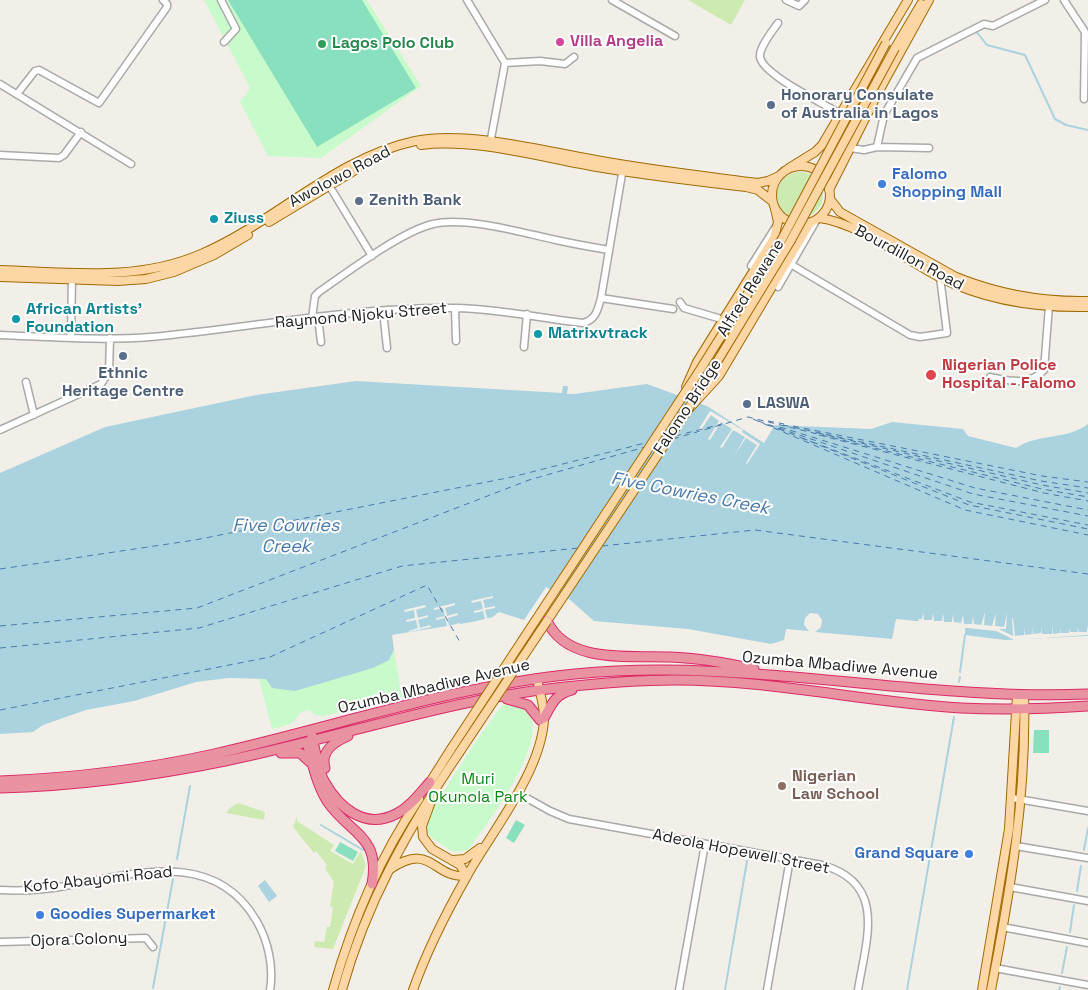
<!DOCTYPE html>
<html>
<head>
<meta charset="utf-8">
<style>
	body { margin:0 }
	canvas { display:block; background:#f2efe9 }
</style>
</head>
<body>
<canvas width="1088" height="990"></canvas>
<script>
const ctx = document.querySelector('canvas').getContext('2d');
ctx.lineJoin = 'round';
function fillPath(path, color) { ctx.fillStyle = color; ctx.fill(path, 'evenodd'); }
function stroke(path, color, width, dash) { ctx.strokeStyle = color; ctx.lineWidth = width; ctx.lineCap = dash ? 'butt' : 'round'; ctx.setLineDash(dash || []); ctx.stroke(path); }
function write(font, color, halo, rows, align = 'center') {
  ctx.font = font + ' "Space Grotesk",sans-serif'; ctx.lineWidth = 4; ctx.setLineDash([]); ctx.textBaseline = 'middle'; ctx.strokeStyle = halo; ctx.fillStyle = color; for (const [text, x, y, turn = 0] of rows) {
    ctx.save(); ctx.translate(x, y); ctx.rotate((+turn || 0) * Math.PI / 180); ctx.textAlign = isNaN(turn) ? turn : align; if (halo) ctx.strokeText(text, 0, 0); ctx.fillText(text, 0, 0); ctx.restore();
  }
}
const grass = new Path2D(`
	M688,0H745L731,25Z
	M777 195a23 23 0 1 1 46 0a23 23 0 1 1-46 0Z
	M238,803L265,812L264,820L226,813L230,808Z
	M297,816V821L334,845L330,851L353,864L361,851L366,866L333,949L314,947L315,941L324,942L327,927H330L333,907L330,906L334,882L325,868L327,865L316,851L314,853L293,827Z`);
const park = new Path2D(`
	M204,0H367L421,86L321,158L268,156L240,102L250,88Z
	M394,650L402,699L323,716L315,715L310,710L299,713C297,725 282,726 272,729L259,679L389,660Z
	M516,703C519,705 524,706 526,709C555,735 485,827 468,850L453,852L429,836L427,826L428,816L476,741L502,705Z`);
const pitch = new Path2D(`
	M228,0H362L416,88L317,147Z
	M1034,730H1049V753H1033Z
	M516,820L525,825L514,843L506,838Z
	M340,842L358,852L353,861L335,851Z`);
const water = new Path2D(`
	M356,381L562,393L563,386H568L567,394H574L647,384L707,406L764,443L775,425L871,429L892,422L963,429L968,436L1016,448C1039,433 1067,440 1088,424V636L1005,640L965,635V626L896,619L892,639L815,632L821,627L822,620L818,614L810,613L805,618L804,625L809,631L786,629L784,640L771,644L688,629L594,621L569,599L546,587L524,620L499,612L490,619L392,635L394,650L389,660L373,668L295,691L272,688L266,679L229,678L196,682L134,701L86,710L43,725L33,732L0,734V473L105,427L256,395Z
	M265,880L277,896L269,902L258,886Z`);
const pier = new Path2D(`
	M710,411L743,430L742,432L760,444L747,464L746,463L757,445L746,438L734,456L745,437L733,430L722,448L720,447L732,429L721,422L710,440L708,439L719,421L711,415L699,433L697,432Z
	M493,596V598L483,600L485,608L495,606V608L485,610L487,618L497,617L476,623V621L485,619L483,611L474,613V611L483,609L481,601L472,603L471,601Z
	M455,603V605L445,608L447,616L457,613L458,615L448,618L449,626L460,623V625L438,630L447,626L445,618L436,620V618L445,616L443,608L434,610V608Z
	M425,605L426,607L416,610L418,618L428,615V617L418,620L420,628L430,625L431,627L409,632V631L418,628L416,620L407,622L406,620L415,618L414,610L405,612L404,610Z
	M923,612L924,620H932L933,613L934,621H942L943,613L944,622H952L953,614L954,622L961,623L963,615L964,624H972L973,616L974,624L981,625L985,612L984,625L992,626L996,613L995,626L1004,627L1007,613L1006,629H999L1013,636L1012,618H1013L1015,636L1024,635V627L1025,635L1033,634L1032,627L1034,634L1041,633V627L1042,634H1052V625L1053,634L1060,633L1061,628V633H1069V628L1070,632H1078L1077,627L1079,632H1087L1088,624V635L1015,640L996,631L920,623L918,619H922Z`);
const stream = new Path2D(`
	M975,30L987,45L1025,55L1055,119L1066,125L1088,130
	M960,672L965,635
	M959,682L960,677
	M321,825L363,850
	M1084,850L1088,828
	M177,859L190,786
	M1077,891L1081,866
	M1070,932L1074,905
	M1062,973L1067,947
	M153,988L173,879
	M725,990L747,861
	M907,990L954,717
	M1059,990L1060,987`);
const ferry = new Path2D(`
	M753,419L965,510L1088,535
	M758,421L973,494L1088,516
	M768,421L784,424
	M767,425L780,429
	M783,425L1041,481L1088,488
	M793,426L1042,476L1088,482
	M780,427L975,488L1088,510
	M779,429L969,505L1088,529
	M818,433L1042,485L1088,493
	M819,435L1044,493L1088,501
	M675,436L722,424
	M802,438L970,502L1088,525
	M673,439L748,417L1042,489L1088,497
	M602,546L755,530L1088,574
	M0,569L195,540L512,477L649,442
	M0,626L197,608L529,480L645,447
	M0,648L199,628L402,566L578,548
	M0,710L270,657L427,585L460,642`);
const minor = new Path2D(`
	M221,0L236,29L224,42
	M467,0L505,63L490,144
	M612,0L675,36
	M786,0L799,6L805,0
	M1064,0L1085,32L1084,99
	M778,23C772,32 759,47 760,57C763,75 823,103 839,113
	M505,63L540,61L565,64L574,57
	M0,84L131,164
	M17,94L35,71L39,70L99,103L167,7V4L163,0
	M877,147L929,148
	M850,148L864,150L877,147L884,115L917,58L984,24L993,26L1045,0
	M0,155L59,158L64,155L81,132
	M327,182L372,256
	M792,265L910,335L920,337L947,333L940,277L941,274
	M751,266L775,228
	M778,287L816,221
	M601,298L673,309
	M680,302L684,308L718,318
	M455,308L456,341
	M383,311L387,348
	M318,317L321,342
	M312,318L315,296L319,292C346,273 402,231 433,224C465,216 523,233 556,240C574,244 591,247 609,250
	M0,335C50,337 101,341 151,337C252,328 354,306 456,308C499,309 540,318 583,323C596,320 598,309 601,298L623,168
	M71,337L72,276
	M524,347L527,314
	M990,377C1009,381 1030,386 1044,370L1049,306
	M26,382L34,415
	M0,430L101,384L109,372L110,338
	M518,793L550,811L569,819L822,865C888,883 866,940 858,990
	M1012,798L1088,811
	M1016,846L1088,858
	M1010,887L1088,901
	M0,890C21,891 44,890 65,886C131,875 213,847 256,920C268,940 274,967 270,990
	M1002,927L1088,943
	M0,942L146,938L153,947
	M995,968L1088,985
	M679,990L705,844
	M767,990L790,859`);
const major = new Path2D(`
	M895,48L921,4
	M421,145C474,138 539,157 591,166C642,175 694,181 746,187L758,190L772,201
	M772 195a29 29 0 1 1 58 0a29 29 0 1 1-58 0Z
	M789,168L815,152L822,145L908,0
	M829,190L879,91L929,0
	M830,199L840,212L956,277C998,294 1042,302 1088,301
	M819,218C856,222 905,259 939,277C984,300 1038,308 1088,307
	M269,222L357,169
	M0,270C67,272 137,282 201,254C274,223 335,158 415,141C467,130 543,151 596,160C650,170 704,176 758,183L768,181L779,176
	M0,277L118,281L146,279L174,272L214,255L248,235
	M686,387L697,362L774,238L778,222L775,209
	M547,621L687,411L719,376L810,223
	M427,787L451,749
	M432,799L422,826L423,837L432,849L460,865L467,876
	M453,860L465,859L480,848
	M389,870C432,840 432,879 467,876
	M333,990C352,922 380,857 419,799
	M342,990C366,903 409,827 459,753
	M413,990C427,950 446,913 467,876C492,831 541,772 544,720C545,707 539,691 537,678
	M982,990L1009,829L1017,695
	M991,990C1010,893 1027,794 1024,695`);
const highway = new Path2D(`
	M547,621C568,665 631,655 670,657C698,658 727,663 754,669
	M507,699L528,705L540,720
	M544,718C552,704 554,695 572,690
	M312,736C315,750 318,769 324,781C339,808 365,830 396,814C410,807 420,793 430,782
	M307,742C312,762 316,783 327,801C349,834 381,835 372,884
	M281,753H300L311,763
	M325,768C320,751 334,742 348,736
	M0,781C72,778 143,770 214,754C334,727 452,686 575,674C747,657 916,701 1088,694
	M0,788C76,786 151,776 225,761C338,738 449,699 565,687C601,683 638,680 675,680C771,680 865,702 961,708C1004,710 1045,709 1088,706`);
const majorBridge = new Path2D(`
	M687,411L790,242L895,48
	M451,749L698,373L782,239L886,43
	M459,753L547,621`);
const markers = [
	[560,42,5,"#d1479c"],
	[322,44,5,"#2e9e5b"],
	[771,105,5,"#5c6f8a"],
	[882,184,5,"#3f7fe0"],
	[359,201,5,"#5c6f8a"],
	[214,219,5,"#0f9aa8"],
	[16,319,5,"#0f9aa8"],
	[538,334,5,"#0f9aa8"],
	[123,356,5,"#5c6f8a"],
	[931,375,6,"#e0444e"],
	[747,404,5,"#5c6f8a"],
	[782,786,5,"#8d6e63"],
	[969,854,5,"#3f7fe0"],
	[40,915,5,"#3f7fe0"]
];
const hotelNames = [
	["Villa Angelia",570,42]
];
const leisureNames = [
	["Lagos Polo Club",332,44]
];
const serviceNames = [
	["Honorary Consulate",781,96],
	["of Australia in Lagos",781,114],
	["Zenith Bank",369,201],
	["Ethnic",123,374,"center"],
	["Heritage Centre",123,392,"center"],
	["LASWA",757,404]
];
const shopNames = [
	["Falomo",892,175],
	["Shopping Mall",892,193],
	["Grand Square",959,854,"right"],
	["Goodies Supermarket",50,915]
];
const streetNames = [
	["Awolowo Road",340,177,-28],
	["Bourdillon Road",909,258,28],
	["Alfred Rewane",751,288,-58],
	["Raymond Njoku Street",361,316,-5],
	["Falomo Bridge",688,407,-57],
	["Ozumba Mbadiwe Avenue",840,666,5],
	["Ozumba Mbadiwe Avenue",434,687,-13],
	["Adeola Hopewell Street",741,852,11],
	["Kofo Abayomi Road",98,880,-6],
	["Ojora Colony",79,940,-2]
];
const cultureNames = [
	["Ziuss",224,219],
	["African Artists'",26,310],
	["Foundation",26,328],
	["Matrixvtrack",548,334]
];
const healthNames = [
	["Nigerian Police",942,366],
	["Hospital - Falomo",942,384]
];
const educationNames = [
	["Nigerian",792,777],
	["Law School",792,795]
];
const parkNames = [
	["Muri",478,780],
	["Okunola Park",478,798]
];
const waterNames = [
	["Five Cowries Creek",690,494,11],
	["Five Cowries",286,526],
	["Creek",286,547]
];
fillPath(grass, '#cdebb0');
fillPath(park, '#c8facc');
fillPath(pitch, '#88e0be');
fillPath(water, '#aad3df');
fillPath(pier, '#f2efe9');
stroke(stream, '#aad3df', 2);
stroke(ferry, '#4a7aab', 1, [6, 5]);
stroke(minor, '#a9a9a9', 9);
stroke(major, '#a06b00', 10);
stroke(highway, '#dc2a67', 11);
stroke(minor, '#fff', 6);
stroke(major, '#fcd6a4', 8);
stroke(highway, '#e892a2', 9);
stroke(majorBridge, '#a06b00', 10, []);
stroke(majorBridge, '#fcd6a4', 8);
for (const [x, y, r, color] of markers) { const dot = new Path2D(); dot.arc(x, y, r, 0, 2 * Math.PI); ctx.fillStyle = color; ctx.fill(dot); stroke(dot, '#fff', 2); }
write('bold 16px', '#b23c85', '#fff', hotelNames, 'left');
write('bold 16px', '#27864d', '#fff', leisureNames, 'left');
write('bold 16px', '#4e5e75', '#fff', serviceNames, 'left');
write('bold 16px', '#366cbe', '#fff', shopNames, 'left');
write('16px', '#222', '#fff', streetNames);
write('bold 16px', '#0d838f', '#fff', cultureNames, 'left');
write('bold 16px', '#be3a42', '#fff', healthNames, 'left');
write('bold 16px', '#785e54', '#fff', educationNames, 'left');
write('16px', '#0c8416', '#fff', parkNames);
write('italic 18px', '#4a7aab', '#fff', waterNames);
</script>
</body>
</html>
